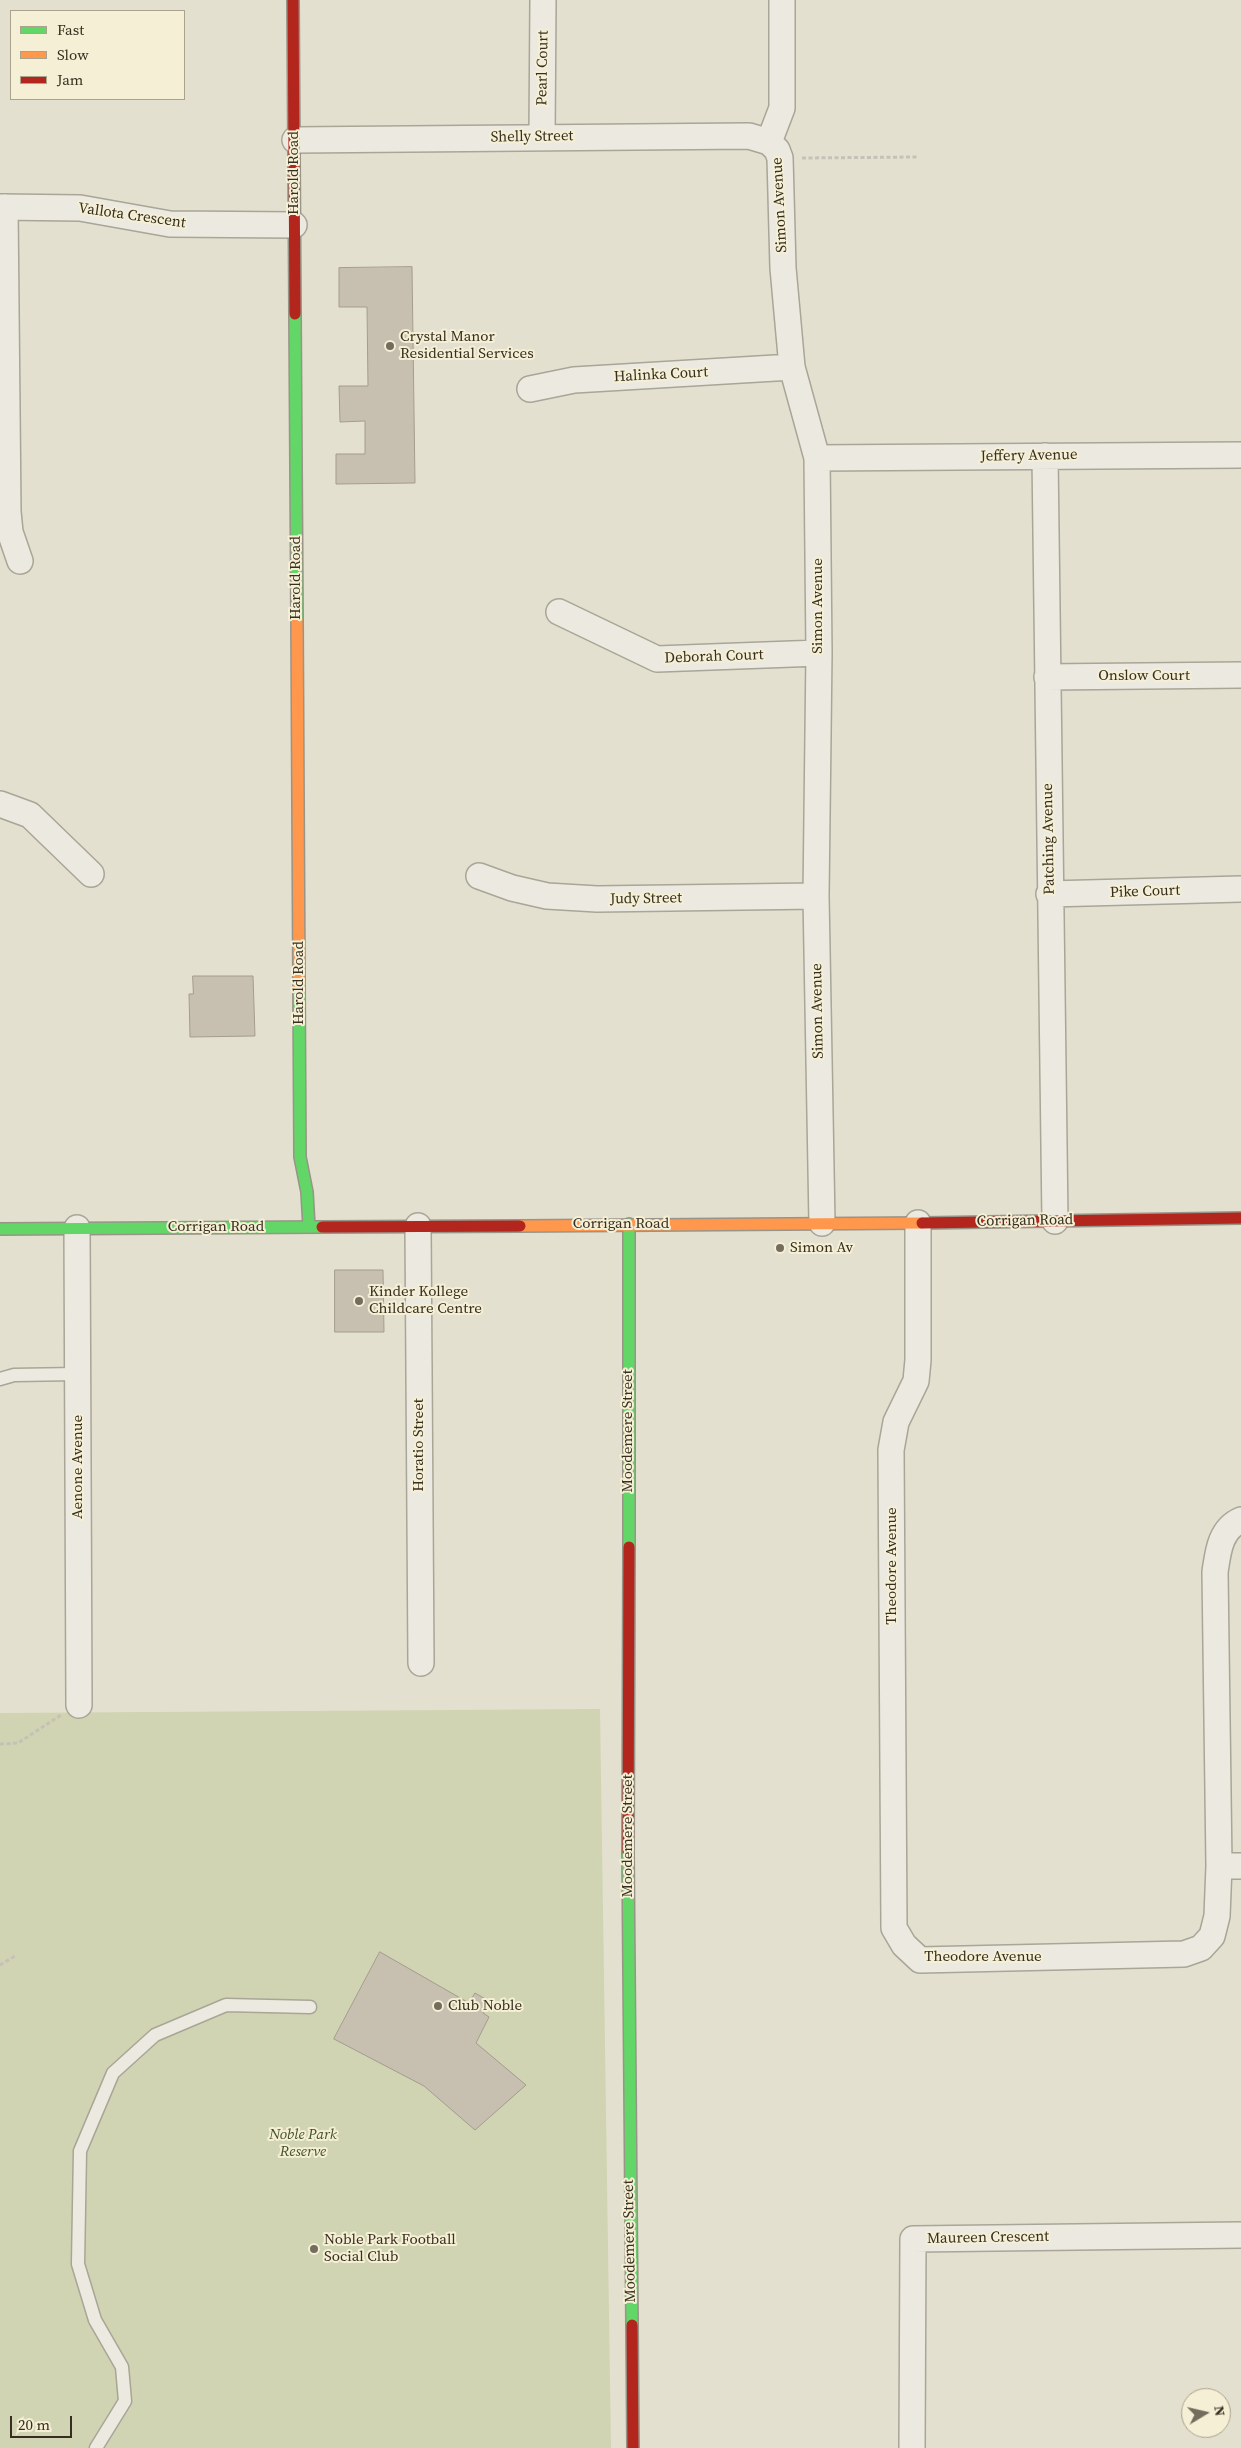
<!DOCTYPE html>
<html>
<head>
<meta charset="utf-8">
<style>
	body { margin:0 }
	#map { position:relative; width:1241px; height:2448px; overflow:hidden; background:#e4e0cf; font-family:"Source Serif 4",serif }
	canvas { display:block }
	.legend { position:absolute; left:10px; top:10px; width:175px; height:90px; box-sizing:border-box; background:#f4efd5; border:1px solid #a9a28c; margin:0; padding:6px 9px; list-style:none; font-size:15px; color:#382e1f }
	.legend li { display:flex; align-items:center; gap:10px; height:25px }
	.legend b { width:25px; border:1px solid #a9a28c }
	.north { position:absolute; left:1181px; top:2388px; width:50px; height:50px; box-sizing:border-box; background:#f4efd5; border:1px solid #a9a28c; border-radius:50%; rotate:81deg; font-size:14px; font-weight:700; line-height:20px; text-align:center; color:#382e1f }
	.north::after { content:''; display:block; margin:auto; width:18px; height:22px; background:#746c5d; clip-path:polygon(50% 0,100% 100%,50% 72%,0 100%) }
	.scale { position:absolute; left:10px; top:2416px; width:62px; height:22px; box-sizing:border-box; border:2px solid #382e1f; border-top:0; padding-left:6px; font-size:15px; line-height:18px; white-space:nowrap; color:#382e1f; -webkit-text-stroke:4px #f4efd5; paint-order:stroke }
</style>
</head>
<body>
<div id="map">
<canvas width="1241" height="2448"></canvas>
<ul class="legend">
<li><b style="height:6px;background:#63d668"></b>Fast</li>
<li><b style="height:6px;background:#ff974d"></b>Slow</li>
<li><b style="height:6px;background:#b3261e"></b>Jam</li>
</ul>
<div class="north">N</div>
<div class="scale">20 m</div>
</div>
<script>
const ctx = document.querySelector('canvas').getContext('2d');
ctx.lineJoin = 'round';
function fillPath(path, color) { ctx.fillStyle = color; ctx.fill(path, 'evenodd'); }
function stroke(path, color, width, dash) { ctx.strokeStyle = color; ctx.lineWidth = width; ctx.lineCap = dash ? 'butt' : 'round'; ctx.setLineDash(dash || []); ctx.stroke(path); }
function write(font, color, halo, rows, align = 'center') {
  ctx.font = font + ' "Source Serif 4",serif'; ctx.lineWidth = 4; ctx.setLineDash([]); ctx.textBaseline = 'middle'; ctx.strokeStyle = halo; ctx.fillStyle = color; for (const [text, x, y, turn = 0] of rows) {
    ctx.save(); ctx.translate(x, y); ctx.rotate((+turn || 0) * Math.PI / 180); ctx.textAlign = isNaN(turn) ? turn : align; if (halo) ctx.strokeText(text, 0, 0); ctx.fillText(text, 0, 0); ctx.restore();
  }
}
const green = new Path2D(`
	M600,1709L611,2448H0V1713Z`);
const building = new Path2D(`
	M412,267L415,483L336,484V454H365V421L340,422L339,386H368L367,307H339V268Z
	M193,976H253L255,1036L190,1037L189,994H193Z
	M335,1270H383L384,1332H335Z
	M380,1952L469,2003L475,1993L489,2001L483,2013L489,2017L476,2043L526,2085L475,2130L424,2086L334,2039Z`);
const path = new Path2D(`
	M802,158L917,157
	M0,1744L18,1743L61,1715
	M0,1965L15,1956`);
const lane = new Path2D(`
	M0,1379L14,1375L77,1374
	M96,2448L125,2401L122,2367L95,2320L78,2264L80,2151L113,2073L155,2035L226,2005L310,2007`);
const street = new Path2D(`
	M782,0V108L769,142L777,150L780,158L783,268L792,367L817,458L819,653L816,896L822,1223
	M542,137L543,0
	M295,140L749,136L769,142
	M0,207L80,208L170,224L294,225
	M5,207L8,512L10,532L20,561
	M530,389L574,380L792,367
	M1045,456L1055,1221
	M817,458L1241,455
	M559,612L657,659L819,653
	M1047,677L1241,675
	M0,804L30,815L91,874
	M479,876L512,888L547,896L597,899L816,896
	M1049,894L1241,889
	M918,1223V1360L916,1381L896,1422L891,1450L894,1928L904,1945L920,1960L1184,1954L1201,1948L1212,1936L1217,1916L1219,1866L1215,1572C1218,1552 1220,1529 1241,1520
	M418,1226L421,1663
	M77,1228L79,1705
	M1219,1866H1241
	M912,2448L913,2239L1241,2235`);
const fast = new Path2D(`
	M295,314L297,619
	M299,985L300,1157L307,1192L309,1227
	M0,1229L322,1227
	M629,1547V1224
	M628,1852L632,2325`);
const slow = new Path2D(`
	M297,619L299,985
	M520,1226L922,1223`);
const jam = new Path2D(`
	M293,0L295,314
	M922,1223L1241,1218
	M322,1227L520,1226
	M628,1852L629,1547
	M632,2325L633,2448`);
const markers = [
	[390,346,5,"#746c5d"],
	[780,1248,5,"#746c5d"],
	[359,1301,5,"#746c5d"],
	[438,2006,5,"#746c5d"],
	[314,2249,5,"#746c5d"]
];
const streetNames = [
	["Pearl Court",543,68,-89],
	["Shelly Street",532,137,-1],
	["Harold Road",294,173,-90],
	["Simon Avenue",780,205,-93],
	["Vallota Crescent",132,216,8],
	["Halinka Court",661,375,-3],
	["Jeffery Avenue",1029,456,-1],
	["Harold Road",296,578,-90],
	["Simon Avenue",818,606,-90],
	["Deborah Court",714,657,-2],
	["Onslow Court",1144,676],
	["Patching Avenue",1049,839,-91],
	["Pike Court",1145,892,-2],
	["Judy Street",646,899,-1],
	["Harold Road",299,983,-90],
	["Simon Avenue",818,1011,-91],
	["Corrigan Road",1025,1221,-1],
	["Corrigan Road",621,1224],
	["Corrigan Road",216,1227],
	["Moodemere Street",628,1431,-90],
	["Horatio Street",419,1445,-90],
	["Aenone Avenue",78,1467,-90],
	["Theodore Avenue",892,1566,-90],
	["Moodemere Street",628,1836,-90],
	["Theodore Avenue",983,1957],
	["Maureen Crescent",988,2238,-1],
	["Moodemere Street",630,2241,-91]
];
const poiNames = [
	["Crystal Manor",400,337],
	["Residential Services",400,354],
	["Simon Av",790,1248],
	["Kinder Kollege",369,1292],
	["Childcare Centre",369,1309],
	["Club Noble",448,2006],
	["Noble Park Football",324,2240],
	["Social Club",324,2257]
];
const parkNames = [
	["Noble Park",303,2135],
	["Reserve",303,2152]
];
fillPath(green, '#d0d4b2');
fillPath(building, '#c7bfb0');
stroke(building, '#a49c8e', 1);
stroke(lane, '#a9a597', 15);
stroke(street, '#a9a597', 28);
stroke(fast, '#999488', 14);
stroke(slow, '#999488', 14);
stroke(jam, '#999488', 14);
stroke(path, '#c5c1b7', 3, [4, 2.5]);
stroke(lane, '#eceae0', 12);
stroke(street, '#eceae0', 25);
stroke(fast, '#63d668', 11);
stroke(slow, '#ff974d', 11);
stroke(jam, '#b3261e', 11);
for (const [x, y, r, color] of markers) { const dot = new Path2D(); dot.arc(x, y, r, 0, 2 * Math.PI); ctx.fillStyle = color; ctx.fill(dot); stroke(dot, '#f4efd5', 2); }
write('15px', '#382e1f', '#f4efd5', streetNames);
write('15px', '#382e1f', '#f4efd5', poiNames, 'left');
write('italic 15px', '#425327', '#f4efd5', parkNames);
</script>
</body>
</html>
